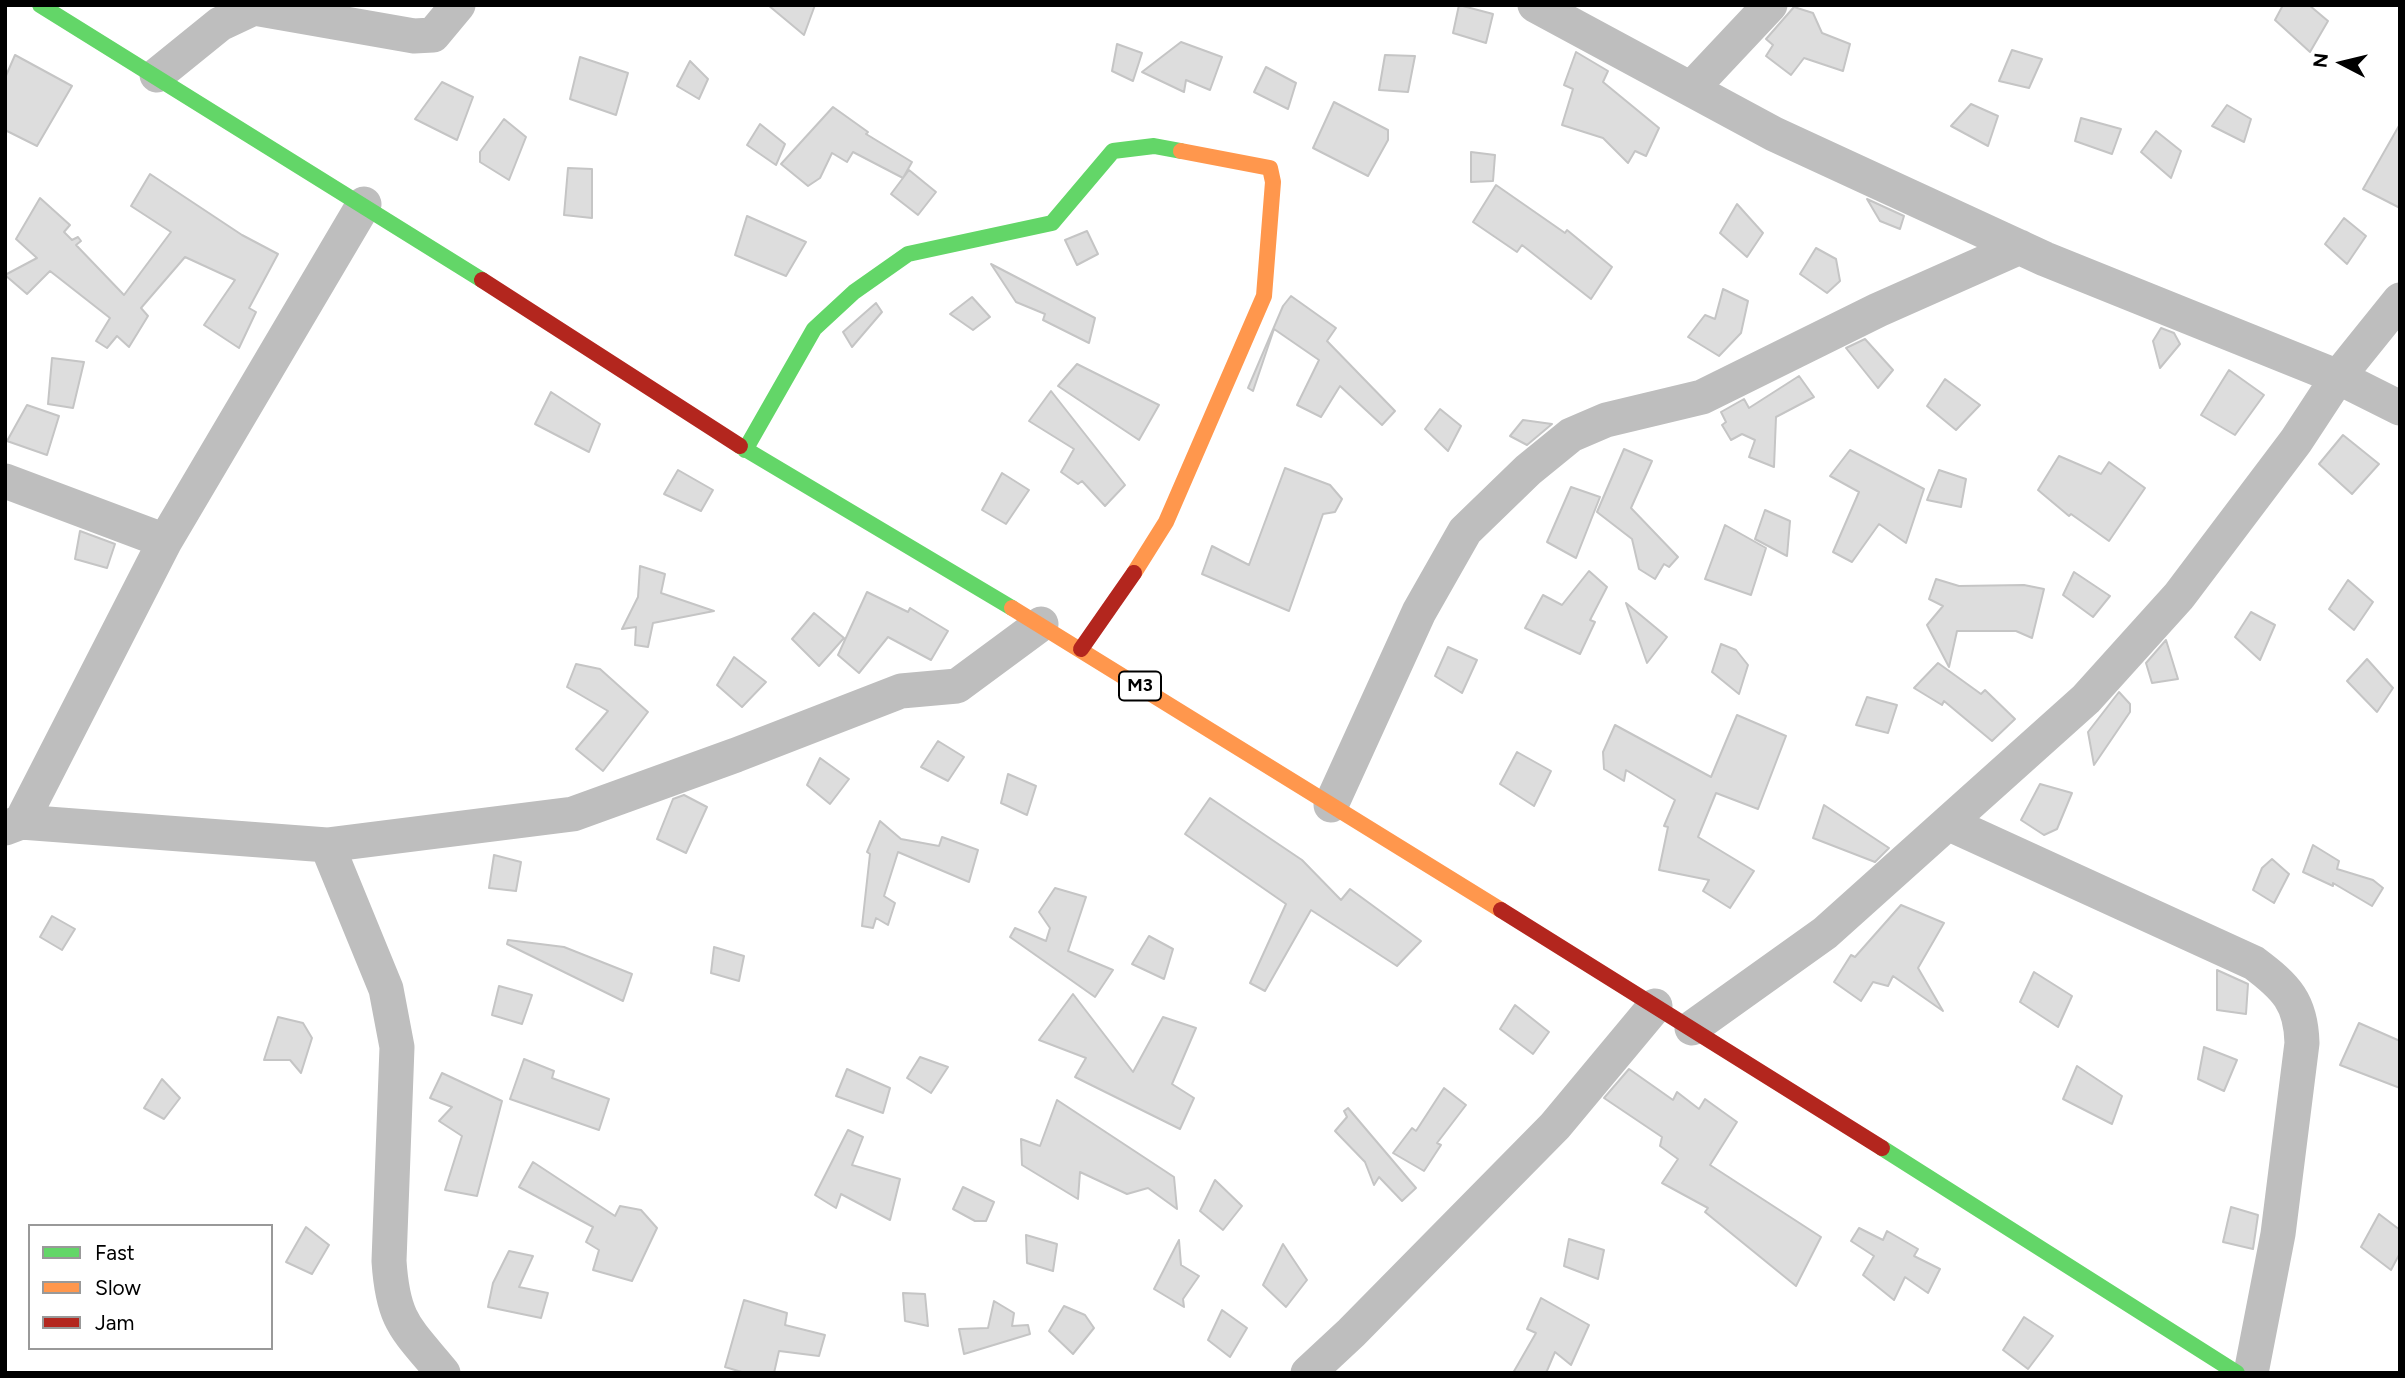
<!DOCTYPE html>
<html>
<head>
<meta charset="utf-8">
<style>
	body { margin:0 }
	#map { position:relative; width:2405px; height:1378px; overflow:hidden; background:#fff; font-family:Figtree,sans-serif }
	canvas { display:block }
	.frame { position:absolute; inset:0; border:7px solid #000; pointer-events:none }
	.legend { position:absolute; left:28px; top:1224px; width:245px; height:126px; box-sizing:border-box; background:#fff; border:2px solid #999; margin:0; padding:9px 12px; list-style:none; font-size:21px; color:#000 }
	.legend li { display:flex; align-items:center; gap:14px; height:35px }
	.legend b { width:35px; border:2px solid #999 }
	.north { position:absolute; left:2307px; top:28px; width:70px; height:70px; -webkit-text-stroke:5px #fff; paint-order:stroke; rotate:277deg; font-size:19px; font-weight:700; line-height:28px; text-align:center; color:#000 }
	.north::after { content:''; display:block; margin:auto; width:24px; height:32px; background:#000; clip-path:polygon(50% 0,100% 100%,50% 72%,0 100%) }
</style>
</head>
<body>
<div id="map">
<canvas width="2405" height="1378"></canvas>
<div class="frame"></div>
<ul class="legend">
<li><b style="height:9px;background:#63d668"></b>Fast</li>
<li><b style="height:9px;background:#ff974d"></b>Slow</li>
<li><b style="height:9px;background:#b3261e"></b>Jam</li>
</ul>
<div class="north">N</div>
</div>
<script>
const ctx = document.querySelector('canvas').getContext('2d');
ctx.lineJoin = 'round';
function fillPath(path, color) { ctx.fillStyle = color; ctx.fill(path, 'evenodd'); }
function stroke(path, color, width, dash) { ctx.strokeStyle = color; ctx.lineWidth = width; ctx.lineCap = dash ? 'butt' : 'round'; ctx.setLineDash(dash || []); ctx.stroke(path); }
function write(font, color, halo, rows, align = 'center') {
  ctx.font = font + ' Figtree,sans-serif'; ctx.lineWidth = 7; ctx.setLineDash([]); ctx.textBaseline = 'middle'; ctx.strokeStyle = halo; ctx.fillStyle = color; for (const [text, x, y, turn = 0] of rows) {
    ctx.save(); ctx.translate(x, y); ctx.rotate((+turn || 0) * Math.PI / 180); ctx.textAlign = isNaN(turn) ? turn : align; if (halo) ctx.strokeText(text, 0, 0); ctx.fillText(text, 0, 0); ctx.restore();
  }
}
const building = new Path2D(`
	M768,5H815L804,35Z
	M1459,5L1493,14L1486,43L1453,33Z
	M2283,5H2309L2328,21L2310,52L2275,20Z
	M1794,7L1813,13L1822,33L1850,44L1843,71L1804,58L1791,75L1766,56L1773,45L1766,39Z
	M1181,42L1222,57L1210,90L1186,80L1184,92L1142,72Z
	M1117,44L1142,53L1133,81L1112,71Z
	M2012,50L2042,59L2029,88L1999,81Z
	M1576,52L1608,71L1603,82L1659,128L1646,156L1635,151L1628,163L1603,138L1562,125L1573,89L1564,85Z
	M15,55L72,86L37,146L5,130V78Z
	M1385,55L1415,56L1408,92L1379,90Z
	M580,57L628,73L616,115L570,99Z
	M690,61L708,79L699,99L677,86Z
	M1266,67L1296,83L1288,109L1254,92Z
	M442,82L473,97L457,140L415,119Z
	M1334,102L1388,130V140L1368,176L1313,148Z
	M1971,104L1998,116L1988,146L1951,126Z
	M2227,105L2251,119L2244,142L2212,126Z
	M833,107L868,132L866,134L912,162L903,178L853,152L847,162L832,153L820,178L808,186L781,164Z
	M2081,118L2121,129L2112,154L2075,141Z
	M504,119L526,137L509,180L480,162V152Z
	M760,124L785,144L776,165L747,145Z
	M2400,124V208L2363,189Z
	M2156,131L2181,151L2171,178L2141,152Z
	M1471,152L1495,155L1493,181L1471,182Z
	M568,168L592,169V218L564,215Z
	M909,170L936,192L918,215L891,194Z
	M150,174L242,235L278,254L249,308L256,312L239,348L204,325L235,280L185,257L141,308L148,316L129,347L117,336L107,348L96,341L110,318L50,271L27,294L5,275L37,258L16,239L40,198L70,225L64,232L72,240L78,237L81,241L76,245L124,295L171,232L131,206Z
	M1496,185L1565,233L1567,230L1612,267L1591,299L1522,245L1517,252L1473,222Z
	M1867,199L1904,216L1900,229L1880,221Z
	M1737,204L1763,233L1747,257L1720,233Z
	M747,216L806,242L786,276L735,255Z
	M2344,218L2366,236L2347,264L2325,244Z
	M1087,231L1098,254L1077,265L1065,240Z
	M1816,248L1836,259L1840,281L1827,293L1800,274Z
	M991,264L1095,318L1089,343L1043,320L1045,314L1016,302Z
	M1723,289L1748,301L1741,333L1719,356L1688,337L1705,315L1715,319Z
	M1291,296L1336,328L1327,341L1395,411L1382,425L1340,386L1321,417L1297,405L1319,360L1274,329L1253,391L1248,388L1283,306Z
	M972,297L990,317L973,330L950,314Z
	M876,303L882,312L852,347L843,332Z
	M2161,328L2174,333L2180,344L2160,368L2153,341Z
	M1865,339L1893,370L1878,388L1846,348Z
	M52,358L84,362L73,408L48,404Z
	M1077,364L1159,405L1139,440L1058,386Z
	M2229,370L2264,395L2235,435L2201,415Z
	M1799,376L1814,397L1776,417L1774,467L1749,457L1755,440L1742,434L1731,440L1722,425L1726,422L1721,412L1744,399L1749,408Z
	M1945,379L1980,405L1956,430L1927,406Z
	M1051,391L1125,485L1105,506L1082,481L1078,484L1061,472L1074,449L1029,421Z
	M551,392L600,424L589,452L535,424Z
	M27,405L59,416L47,455L7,441Z
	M1440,409L1461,426L1448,451L1425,429Z
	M1523,420L1552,424L1527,445L1510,436Z
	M2343,435L2379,464L2352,494L2319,464Z
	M1624,449L1652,461L1631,508L1678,557L1669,567L1664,564L1655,579L1639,569L1632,539L1597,512Z
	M1850,450L1924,489L1906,543L1879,524L1852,562L1833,552L1859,492L1830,476Z
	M2059,456L2101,474L2109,462L2145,488L2109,541L2071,514L2069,516L2038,490Z
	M1285,468L1330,485L1342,499L1335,512L1323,514L1289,611L1202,574L1212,546L1249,565Z
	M678,470L713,490L701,511L664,494Z
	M1939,470L1966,479L1961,507L1927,500Z
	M1002,473L1029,490L1006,524L982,510Z
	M1571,487L1600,497L1576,558L1547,542Z
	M1765,510L1790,521L1787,556L1755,539Z
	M1725,525L1766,548L1751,595L1705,579Z
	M80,531L115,544L107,568L75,559Z
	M640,566L665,574L661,593L714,611L653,623L648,647L635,645L636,627L622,629L638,597Z
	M1589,571L1607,587L1590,620L1595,622L1580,654L1525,628L1543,595L1562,605Z
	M2074,572L2110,596L2093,617L2063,595Z
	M1936,579L1959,586L2024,585L2044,589L2032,638L2016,631H1957L1949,667L1927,625L1943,606L1929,599Z
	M2348,580L2373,602L2354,630L2329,609Z
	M867,592L908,612L910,608L948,631L931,660L888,637L859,673L838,655Z
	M1626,603L1667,637L1647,663Z
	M2251,612L2275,625L2260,660L2235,637Z
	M814,613L844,638L819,666L792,639Z
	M2166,640L2178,679L2152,683L2146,663Z
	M1721,644L1736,650L1748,665L1739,694L1712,672Z
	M1448,647L1477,660L1462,693L1435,676Z
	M734,657L766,682L742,707L717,685Z
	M2367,659L2393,688L2377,712L2347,681Z
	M1938,663L1981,694L1985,690L2015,719L1992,741L1944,701L1942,705L1914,688Z
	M576,664L600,669L648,712L603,771L576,749L608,711L567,687Z
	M2119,692L2130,704V712L2094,765L2088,732Z
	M1867,697L1897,705L1888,733L1856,725Z
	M1737,715L1786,736L1758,809L1716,793L1698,837L1754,871L1730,908L1703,891L1709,880L1659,870L1668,827L1664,826L1675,800L1626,770L1624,781L1604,769L1603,752L1615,725L1711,777Z
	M938,741L964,757L948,781L921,767Z
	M1517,752L1551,771L1534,806L1500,784Z
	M820,758L849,779L830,804L807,785Z
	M1008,774L1036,786L1027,815L1001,803Z
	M2040,784L2072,793L2057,829L2044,835L2021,820Z
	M684,795L707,807L686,853L657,839L673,799Z
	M1210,798L1302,860L1341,900L1350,889L1421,941L1397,966L1311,910L1265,991L1250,983L1286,904L1185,834Z
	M1824,805L1889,848L1875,862L1813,838Z
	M880,821L901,839L939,846L942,837L978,850L969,882L898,852L884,896L895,903L888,925L876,918L873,928L862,926L870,854L867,852Z
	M2313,845L2339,861L2337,869L2373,880L2383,888L2372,906L2333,883V886L2303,872Z
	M494,855L521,862L516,891L489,888Z
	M2272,859L2289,874L2274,903L2253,890L2262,868Z
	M1055,888L1086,897L1068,951L1113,970L1095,997L1010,937L1015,928L1046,941L1050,928L1039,912Z
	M1901,905L1944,923L1918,968L1943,1011L1893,976L1888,986L1873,982L1861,1001L1834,982L1851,955L1855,957Z
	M52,916L75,929L62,950L40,937Z
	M1149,936L1173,949L1164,979L1132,964Z
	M508,940L564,947L632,974L623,1001L507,944Z
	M714,947L744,956L739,981L711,973Z
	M2217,970L2248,984L2246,1014L2217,1010Z
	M2034,972L2072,996L2058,1027L2020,1002Z
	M499,986L532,995L522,1024L492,1015Z
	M1073,994L1133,1072L1163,1017L1196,1028L1172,1084L1194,1098L1180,1129L1075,1077L1086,1058L1039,1040Z
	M1515,1005L1549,1032L1533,1054L1500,1029Z
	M278,1017L303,1023L312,1038L301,1073L290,1060H264Z
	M2359,1023L2400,1041V1088L2340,1065Z
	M2204,1047L2237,1060L2224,1091L2198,1079Z
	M920,1057L948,1067L931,1093L907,1078Z
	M524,1059L554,1071L552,1078L609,1099L599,1130L510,1099Z
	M2077,1066L2122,1096L2112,1124L2063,1099Z
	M847,1069L890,1088L883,1113L836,1096Z
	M1629,1069L1673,1100L1677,1092L1699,1109L1705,1099L1737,1122L1710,1165L1821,1237L1796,1286L1705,1212L1708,1208L1662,1183L1678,1159L1660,1146L1662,1137L1604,1098Z
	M442,1073L502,1101L477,1196L445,1190L462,1136L439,1121L452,1107L430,1098Z
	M162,1079L180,1098L164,1119L144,1108Z
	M1444,1088L1466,1105L1437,1143L1441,1145L1424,1171L1393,1153L1412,1128L1416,1131Z
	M1057,1100L1174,1177L1177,1209L1148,1188L1127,1194L1080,1172L1078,1199L1022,1165L1021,1139L1040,1146Z
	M1348,1108L1416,1188L1402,1201L1379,1177L1374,1185L1365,1162L1335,1131L1347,1117L1344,1111Z
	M848,1130L863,1137L852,1165L900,1179L890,1220L841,1194L836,1208L815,1195Z
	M533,1162L615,1216L620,1206L641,1210L657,1228L632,1281L593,1270L599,1250L586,1242L593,1227L519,1187Z
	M1215,1180L1242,1206L1223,1230L1200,1211Z
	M963,1187L994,1202L986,1221H975L953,1209Z
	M2231,1207L2258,1215L2253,1249L2223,1242Z
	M2379,1214L2400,1230V1253L2391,1270L2361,1247Z
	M306,1227L329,1245L312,1274L286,1262Z
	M1859,1228L1883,1240L1887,1231L1918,1249L1914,1256L1940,1269L1928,1293L1905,1277L1894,1300L1863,1275L1874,1256L1851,1241Z
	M1026,1235L1057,1244L1053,1271L1027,1263Z
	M1569,1239L1604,1250L1598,1279L1564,1266Z
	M1179,1240L1181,1265L1199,1276L1183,1299L1184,1307L1154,1289Z
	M1283,1244L1307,1280L1286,1307L1263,1285Z
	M509,1251L533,1256L519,1287L548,1293L541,1318L488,1307L493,1283Z
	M903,1293L925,1294L928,1326L905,1321Z
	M1541,1298L1589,1325L1571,1365L1555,1352L1546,1373H1513L1536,1333L1527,1329Z
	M744,1300L787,1313L785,1325L825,1335L819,1356L779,1351L774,1373H745L725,1367Z
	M994,1301L1014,1313L1012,1326L1028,1325L1030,1334L964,1354L959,1329L988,1328Z
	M1064,1306L1085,1315L1094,1328L1073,1354L1049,1331Z
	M1222,1310L1247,1328L1230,1357L1208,1340Z
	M2024,1317L2053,1336L2028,1369L2003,1350Z`);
const street = new Path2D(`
	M1535,5L1774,134L2045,259L2338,377L2400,408
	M157,75L220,24L254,8L414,36L433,35L458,5
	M1691,89L1770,5
	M5,481L165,541
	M1331,805L1419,612L1465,531L1528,470L1571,435L1606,420L1702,397L1878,310L2020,247
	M21,822L327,845L573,814L736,755L901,691L957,686L1041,624
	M1950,824L2254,963C2286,987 2301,1002 2302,1043L2278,1234L2251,1373
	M5,828L21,822L165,541L364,204
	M327,845L386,989L397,1047L389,1261C393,1322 406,1328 443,1373
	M1692,1028L1825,933L2086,699L2179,596L2296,441L2338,377L2400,300
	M1308,1373L1351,1333L1555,1126L1655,1006`);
const fast = new Path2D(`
	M40,5L482,280
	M740,446L1012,608
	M745,450L814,329L854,292L908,254L1052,223L1113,151L1154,146L1181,151
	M1882,1148L2237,1373`);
const slow = new Path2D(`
	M1134,573L1166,522L1264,296L1273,182L1270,168L1181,151
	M1012,608L1501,910`);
const jam = new Path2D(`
	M482,280L740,446
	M1081,649L1134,573
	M1501,910L1882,1148`);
const shields = [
	[1140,686,42]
];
const shieldNames = [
	["M3",1140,686]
];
fillPath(building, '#ddd');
stroke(building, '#c5c5c5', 2);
stroke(street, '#bebebe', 35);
stroke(fast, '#63d668', 16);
stroke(slow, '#ff974d', 16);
stroke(jam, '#b3261e', 16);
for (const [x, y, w] of shields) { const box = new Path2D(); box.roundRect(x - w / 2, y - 14.5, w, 29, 5); ctx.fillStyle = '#fff'; ctx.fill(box); stroke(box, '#000', 2); }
write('bold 18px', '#000', null, shieldNames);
</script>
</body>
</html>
